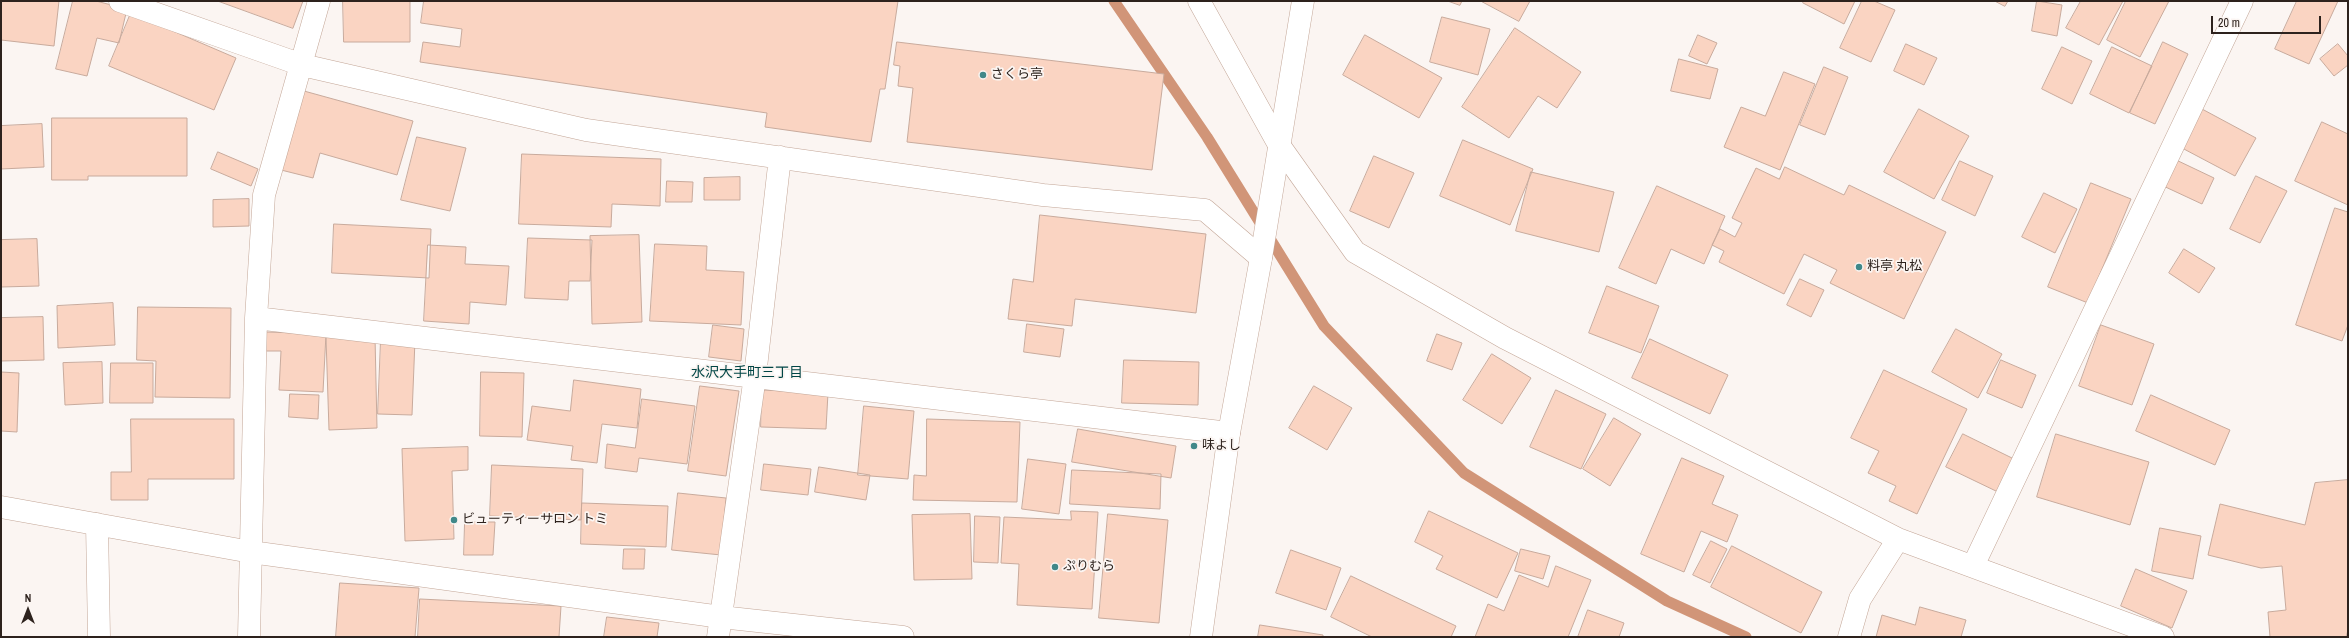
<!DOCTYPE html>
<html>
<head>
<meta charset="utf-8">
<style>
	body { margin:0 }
	#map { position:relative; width:2349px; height:638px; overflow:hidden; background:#fbf5f2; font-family:"Archivo Narrow",sans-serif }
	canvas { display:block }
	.frame { position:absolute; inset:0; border:2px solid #2d221d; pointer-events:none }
	.north { position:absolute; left:8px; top:590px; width:40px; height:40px; -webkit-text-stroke:3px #fbf5f2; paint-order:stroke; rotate:0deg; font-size:11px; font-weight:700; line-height:16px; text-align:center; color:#2d221d }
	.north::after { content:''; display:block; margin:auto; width:14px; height:18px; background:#2d221d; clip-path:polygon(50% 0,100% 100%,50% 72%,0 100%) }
	.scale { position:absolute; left:2211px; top:16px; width:110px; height:18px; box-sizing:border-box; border:2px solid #2d221d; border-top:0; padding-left:5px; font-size:12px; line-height:14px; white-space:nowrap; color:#2d221d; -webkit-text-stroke:3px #fbf5f2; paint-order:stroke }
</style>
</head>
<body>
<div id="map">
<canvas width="2349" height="638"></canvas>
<div class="frame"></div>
<div class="north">N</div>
<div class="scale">20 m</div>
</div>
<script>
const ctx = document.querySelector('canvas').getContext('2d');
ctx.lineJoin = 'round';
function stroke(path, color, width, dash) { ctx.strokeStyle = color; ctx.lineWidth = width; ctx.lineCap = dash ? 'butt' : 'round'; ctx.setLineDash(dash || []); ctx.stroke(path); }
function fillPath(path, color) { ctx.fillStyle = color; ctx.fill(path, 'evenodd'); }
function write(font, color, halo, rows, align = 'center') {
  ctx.font = font + ' "Archivo Narrow","Noto Sans JP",sans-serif'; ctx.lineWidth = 3.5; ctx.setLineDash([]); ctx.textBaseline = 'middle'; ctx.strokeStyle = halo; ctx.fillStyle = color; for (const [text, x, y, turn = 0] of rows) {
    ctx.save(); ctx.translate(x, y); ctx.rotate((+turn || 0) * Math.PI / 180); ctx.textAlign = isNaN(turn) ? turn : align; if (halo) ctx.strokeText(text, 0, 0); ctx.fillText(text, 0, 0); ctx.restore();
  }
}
const stream = new Path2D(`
	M1114,1L1207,137L1324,326L1464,473L1667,601L1746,637`);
const building = new Path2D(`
	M1,1H59L54,46L1,40Z
	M73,1H96L127,9L119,43L97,38L87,76L56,69Z
	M218,1H303L293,28Z
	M343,1H410V42H344Z
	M424,1H898L885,89H880L871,142L765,127L767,113L420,62L423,42L460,47L462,29L421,23Z
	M1448,1H1462L1460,5Z
	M1481,1H1530L1519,21Z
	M1804,1H1855L1844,24L1803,3Z
	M1862,1H1874L1895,10L1871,62L1840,48Z
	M1995,1H2008L2005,6Z
	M2037,1L2062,5L2057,36L2032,31Z
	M2081,1H2123L2099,45L2066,28Z
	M2126,1H2169L2140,57L2107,40Z
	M2297,1H2338L2309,64L2275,49Z
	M131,13L236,58L214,110L109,66Z
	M1442,17L1490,29L1478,75L1430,62Z
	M1515,28L1581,72L1557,108L1538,96L1509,138L1462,107Z
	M1365,35L1442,78L1419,118L1343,75Z
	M1698,35L1717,43L1707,64L1689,56Z
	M897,42L1164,74L1152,170L907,142L913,88L898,86L900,66L894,65Z
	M2163,42L2188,54L2155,124L2130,113Z
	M1906,44L1937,58L1924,85L1894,71Z
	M2338,44L2348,56V65L2334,76L2320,59Z
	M2062,47L2092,61L2072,104L2042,89Z
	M2112,47L2152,66L2129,113L2090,94Z
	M1679,59L1718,69L1710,99L1671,91Z
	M1824,67L1848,77L1825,135L1800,125Z
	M1784,72L1815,84L1780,170L1724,147L1741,107L1765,116Z
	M304,91L413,121L397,175L320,153L313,178L281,170Z
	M1919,109L1969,136L1934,199L1884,172Z
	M2202,109L2256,138L2235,176L2182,148Z
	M52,118H187V176H88V180H52Z
	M2322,122L2348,134V205L2295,181Z
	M42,124L44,167L1,169V126Z
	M417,137L466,148L450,211L401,200Z
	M1463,140L1533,169L1510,225L1440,196Z
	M218,152L258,169L251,186L211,169Z
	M522,154L661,159L660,206L612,204L611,227L519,224Z
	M1374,156L1414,173L1389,228L1350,211Z
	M2172,158L2214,178L2202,204L2159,184Z
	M1960,161L1993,176L1975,216L1942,200Z
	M1785,167L1844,195L1849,185L1946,232L1904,319L1830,283L1837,270L1804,254L1784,294L1719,262L1724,251L1712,245L1720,229L1735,237L1742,223L1732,218L1756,168L1779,179Z
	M1531,172L1614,192L1599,252L1516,231Z
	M2256,176L2287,191L2260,243L2230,229Z
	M740,177V200H704V178Z
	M667,181L693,182L692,202H666Z
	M2091,183L2131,199L2088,303L2048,287Z
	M1657,186L1725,216L1704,264L1671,249L1656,284L1619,268Z
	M2044,193L2077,209L2055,253L2022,237Z
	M249,199V226L213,227V200Z
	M2335,208L2348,212V325L2342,341L2296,325Z
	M1040,215L1206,234L1196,313L1075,299L1072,326L1008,319L1013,279L1033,282Z
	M334,224L431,229L429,278L332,273Z
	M639,235L642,322L592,324L590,236Z
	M528,238L592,240L590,281H569L568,300L525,298Z
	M37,239L39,286L1,287V240Z
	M655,244L707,246L706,270L744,272L741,325L650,321Z
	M428,245L466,247L465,264L509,266L506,305L470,302L469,324L424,321Z
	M2184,249L2215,268L2199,293L2169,273Z
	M1800,279L1824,290L1811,317L1787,305Z
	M1607,286L1659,306L1641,353L1589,333Z
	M113,303L115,345L58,348L57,306Z
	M138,307L231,308L230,398L155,397L156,361L137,360Z
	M43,317L44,360L1,361V318Z
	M1027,324L1064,329L1060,357L1024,352Z
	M713,325L744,329L741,361L709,357Z
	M2101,325L2154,344L2132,405L2079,386Z
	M1956,329L2002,354L1978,398L1932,372Z
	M267,332L326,334L323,392L279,390L281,351H266Z
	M1437,334L1462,343L1452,370L1427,361Z
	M375,336L377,428L329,430L326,338Z
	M381,339L415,340L412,415L378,414Z
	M1650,339L1728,375L1710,414L1632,378Z
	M1492,354L1531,378L1502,424L1463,400Z
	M1124,360L1199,362L1198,405L1122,403Z
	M2001,360L2036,375L2022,408L1987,393Z
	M102,362L103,403L65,405L63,363Z
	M111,363H153V403H110Z
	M1884,370L1967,409L1917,514L1889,501L1896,486L1868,473L1879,451L1851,438Z
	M1,372L19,373L17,432L1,431Z
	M481,372L524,373L522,437L480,436Z
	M574,380L641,389L637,428L602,424L597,463L571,460L573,446L527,440L532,406L570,411Z
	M700,386L739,391L726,476L688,471Z
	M1314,386L1352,408L1327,450L1289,428Z
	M762,390L828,393L826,429L761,427Z
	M1556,390L1606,414L1581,469L1530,447Z
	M290,394L319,395L318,419L289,417Z
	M2151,395L2230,430L2215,465L2136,431Z
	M642,399L695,406L687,464L639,458L637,472L605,468L607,444L635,448Z
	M864,406L914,411L908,479L858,475Z
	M1614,418L1641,434L1610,486L1583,469Z
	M131,419H234V479H148V500H111V472H131Z
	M927,419L1020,422L1017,502L913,500L914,475L926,476Z
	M1078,429L1176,446L1171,478L1072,462Z
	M1963,434L2014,459L1998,492L1946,467Z
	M2056,434L2149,462L2130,525L2037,497Z
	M468,447V470L452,471L454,539L405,541L402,449Z
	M1682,458L1724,476L1712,504L1738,515L1727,542L1701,531L1684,572L1641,554Z
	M1028,459L1066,464L1059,514L1022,509Z
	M764,464L811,469L808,495L761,490Z
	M492,465L583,469L581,520L490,516Z
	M819,467L870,475L866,500L815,492Z
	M1072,470L1161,474L1160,509L1070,504Z
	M2348,480V630L2346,637H2270L2268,612L2286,610L2282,566L2261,568L2208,555L2220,504L2305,525L2315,483Z
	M678,493L726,498L721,555L672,550Z
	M582,503L668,506L666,547L581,544Z
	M1071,511L1098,512L1092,609L1017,605L1019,564L1001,563L1004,517L1071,520Z
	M1429,511L1518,553L1497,598L1436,569L1443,556L1415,542Z
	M970,514L972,579L914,580L912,515Z
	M1108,514L1168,520L1159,623L1099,618Z
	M975,516L1000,517L998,563L974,562Z
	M465,522H495L493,555H464Z
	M2160,528L2201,536L2193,579L2152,571Z
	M1711,541L1727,549L1710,583L1693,575Z
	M1732,546L1822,592L1801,633L1711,587Z
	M624,549H645L644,569H623Z
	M1521,549L1550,556L1543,579L1515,571Z
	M1291,550L1341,568L1326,610L1276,593Z
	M1556,566L1591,580L1568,637H1475L1488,604L1504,611L1519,575L1548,587Z
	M2136,569L2187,591L2172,628L2121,606Z
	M1351,576L1456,626L1451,637H1372L1331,617Z
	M340,583L419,588L415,637H336Z
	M420,599L561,606L559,637H418Z
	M1920,607L1966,620L1961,637H1876L1882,615L1915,625Z
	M1588,610L1624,623L1619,637H1578Z
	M607,617L659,623L657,637H604Z
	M1260,625L1323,635V637H1258Z`);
const minor = new Path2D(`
	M120,1L302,65L586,130L1043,195L1205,210L1261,258
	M1199,1L1279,145L1355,252L1505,338L1898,539L2163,637
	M256,318L1229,433
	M1,507L251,552L721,617L903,637
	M97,524L99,637
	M1973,566L2242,1
	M249,637L256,318L264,195L319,1
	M718,637L755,376L780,157
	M1849,637L1860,599L1898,539`);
const tertiary = new Path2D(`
	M1201,637L1229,433L1261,258L1303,1`);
const markers = [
	[983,75,4,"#408889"],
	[1859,267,4,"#408889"],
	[1194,446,4,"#408889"],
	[454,520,4,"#408889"],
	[1055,567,4,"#408889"]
];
const poiNames = [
	["さくら亭",991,75],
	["料亭 丸松",1867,267],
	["味よし",1202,446],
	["ビューティーサロン トミ",462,520],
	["ぷりむら",1063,567]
];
const neighbourhoodNames = [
	["水沢大手町三丁目",747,373]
];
stroke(stream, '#d19578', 11);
fillPath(building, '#fad4c2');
stroke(building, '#c8aa9c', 1);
stroke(minor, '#c3a697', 23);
stroke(tertiary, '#c3a697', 23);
stroke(minor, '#fff', 22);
stroke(tertiary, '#fff', 22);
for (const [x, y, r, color] of markers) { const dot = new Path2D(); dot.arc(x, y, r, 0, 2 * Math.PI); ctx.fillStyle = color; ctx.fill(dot); stroke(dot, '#fbf5f2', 1.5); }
write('13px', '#2d221d', '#fbf5f2', poiNames, 'left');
write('14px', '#004545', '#fbf5f2', neighbourhoodNames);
</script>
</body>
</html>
